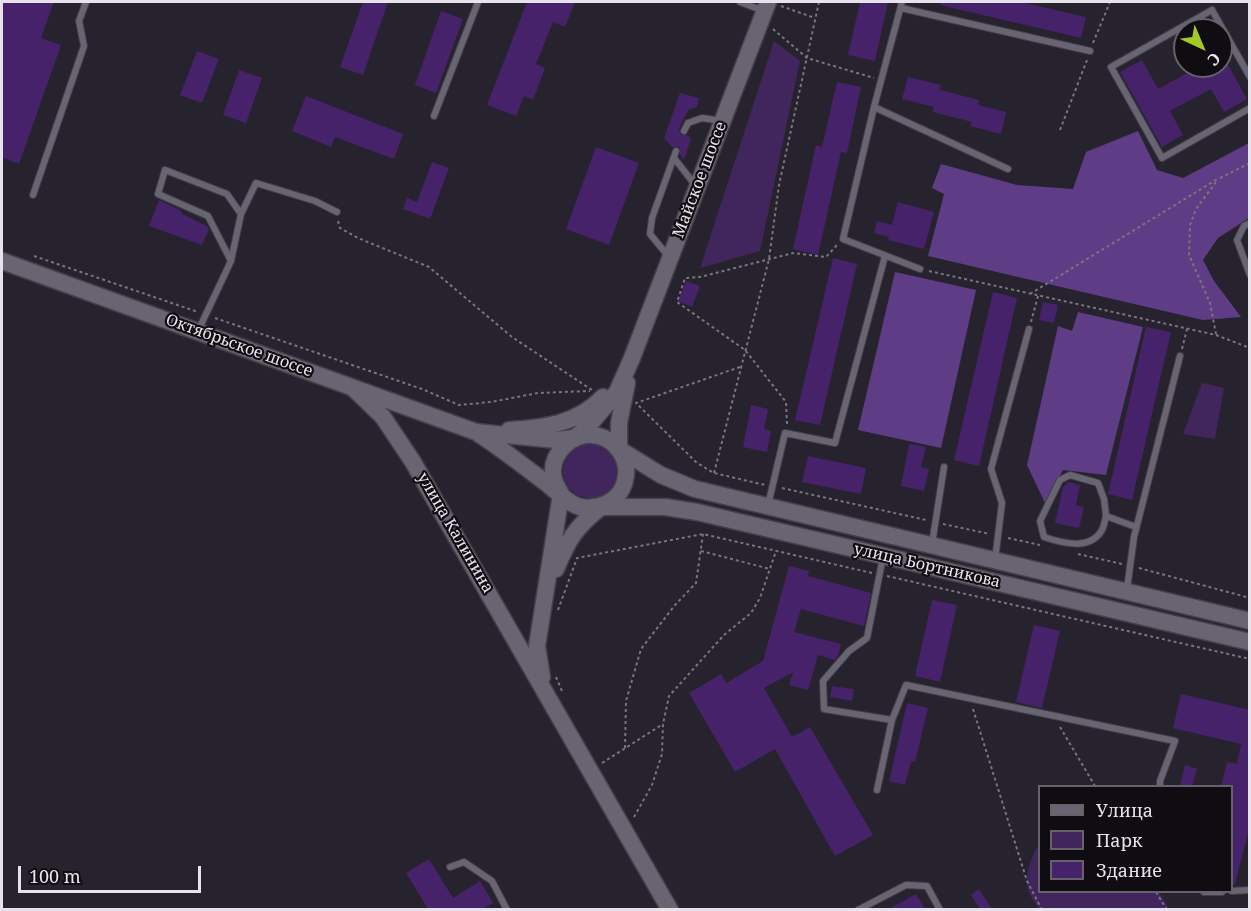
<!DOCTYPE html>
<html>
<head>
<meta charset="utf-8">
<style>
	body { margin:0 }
	#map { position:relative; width:1251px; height:911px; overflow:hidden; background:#27232e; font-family:"Noto Serif",serif }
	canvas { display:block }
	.frame { position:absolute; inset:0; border:3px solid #e6e3eb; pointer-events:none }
	.legend { position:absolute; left:1038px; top:785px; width:195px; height:108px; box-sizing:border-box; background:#0f0d12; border:2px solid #656369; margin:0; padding:8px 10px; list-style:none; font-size:18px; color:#e6e3eb }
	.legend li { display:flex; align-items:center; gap:12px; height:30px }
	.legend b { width:30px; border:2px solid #656369 }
	.north { position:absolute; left:1173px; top:18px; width:60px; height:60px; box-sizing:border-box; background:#0f0d12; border:2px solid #656369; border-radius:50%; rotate:136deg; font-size:16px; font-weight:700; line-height:24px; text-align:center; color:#e6e3eb }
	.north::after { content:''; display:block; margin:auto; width:21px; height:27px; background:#a2c928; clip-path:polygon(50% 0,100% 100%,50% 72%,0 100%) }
	.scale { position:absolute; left:18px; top:866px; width:183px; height:27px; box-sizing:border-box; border:3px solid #e6e3eb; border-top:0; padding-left:8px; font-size:18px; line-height:21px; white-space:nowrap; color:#e6e3eb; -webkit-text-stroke:4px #0f0d12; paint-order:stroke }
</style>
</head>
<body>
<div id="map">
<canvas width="1251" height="911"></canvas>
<div class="frame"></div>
<ul class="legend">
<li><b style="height:8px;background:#696472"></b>Улица</li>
<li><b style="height:16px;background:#40265d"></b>Парк</li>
<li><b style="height:16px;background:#452269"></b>Здание</li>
</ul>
<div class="north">С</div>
<div class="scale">100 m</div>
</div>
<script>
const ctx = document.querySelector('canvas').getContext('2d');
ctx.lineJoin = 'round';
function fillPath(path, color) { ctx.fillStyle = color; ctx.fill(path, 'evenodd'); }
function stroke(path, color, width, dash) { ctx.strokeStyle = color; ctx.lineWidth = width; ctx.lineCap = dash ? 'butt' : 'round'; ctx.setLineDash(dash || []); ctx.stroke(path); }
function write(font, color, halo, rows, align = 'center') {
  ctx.font = font + ' "Noto Serif",serif'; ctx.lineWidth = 4.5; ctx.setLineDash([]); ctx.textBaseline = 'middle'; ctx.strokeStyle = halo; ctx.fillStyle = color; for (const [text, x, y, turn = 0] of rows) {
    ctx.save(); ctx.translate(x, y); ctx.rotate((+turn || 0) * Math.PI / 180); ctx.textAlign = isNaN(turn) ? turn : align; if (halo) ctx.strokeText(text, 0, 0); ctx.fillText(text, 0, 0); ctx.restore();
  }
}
const green = new Path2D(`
	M774,41L800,61L760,251L700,268Z
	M1202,383L1224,388L1215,439L1183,434Z
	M563 471a27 27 0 1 1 54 0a27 27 0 1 1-54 0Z
	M1039,845L1040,892H1159L1169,909H1039C1036,904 1031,898 1029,892C1023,878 1031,857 1039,845Z`);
const forest = new Path2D(`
	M1138,131L1157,170L1183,178L1249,143V218L1218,238L1203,260L1214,281L1241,317L1203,320L928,256L944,194L932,188L941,164L1017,185L1073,189L1086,152Z
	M895,272L976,290L941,448L858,430Z
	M1078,312L1143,327L1106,475L1063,470L1045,503L1027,465L1058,326L1072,331Z`);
const building = new Path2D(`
	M2,2H54L41,38L61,45L19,164L2,157Z
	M363,2H388L363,75L340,67Z
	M527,2H575L565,27L553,22L536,64L545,68L533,100L524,96L516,116L487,105Z
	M860,2H888L875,61L848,55Z
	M941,2H1021L1086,17L1081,38L940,5Z
	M441,11L463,19L436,93L415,85Z
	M197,51L219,59L202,103L180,95Z
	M1221,52L1247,99L1224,112L1211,89L1170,111L1183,135L1162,147L1120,72L1142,60L1158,89L1200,66H1221Z
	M239,70L262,78L246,123L223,115Z
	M908,77L941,85L940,90L979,100L978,105L1006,112L1001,134L970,126L972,122L933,112L934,107L902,99Z
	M837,82L861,87L847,153L841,152L818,255L793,249L816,145L822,147Z
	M680,93L699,98L697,107L688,110L679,129L681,135H687L691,139L684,160L680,155V147H672L664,138Z
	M306,96L403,134L394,159L335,137L331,147L292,131Z
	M596,147L639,163L609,245L566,229Z
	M432,162L449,168L430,219L403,209L407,198L417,202Z
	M159,200L180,210L182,214L207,226L209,229L202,245L149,226Z
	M898,202L934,212L924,249L888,240L889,237L874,233L877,221L892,225Z
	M833,258L857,264L820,425L795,420Z
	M686,281L700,286L692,307L678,301Z
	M993,292L1017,298L979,466L954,460Z
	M1043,302L1058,305L1054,323L1039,320Z
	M1146,327L1171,332L1132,500L1108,494Z
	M751,405L768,409L764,429L771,431L767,452L743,447Z
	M909,444L926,447L921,467L929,469L924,491L901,486Z
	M808,456L866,468L861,494L802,482Z
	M1068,482L1080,485L1076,505L1084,507L1079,528L1055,523L1063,487Z
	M789,566L809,571L808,576L871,593L864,626L801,609L794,632L841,644L838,656L835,660L818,655L808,690L789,685L793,672L764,688L792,737L810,727L873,835L835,856L775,749L735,772L689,693L721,674L726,683L763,661Z
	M932,600L957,605L940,682L915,676Z
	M1034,625L1060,631L1042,708L1016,702Z
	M832,686L854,689L852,701L830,697Z
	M1181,694L1250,710V825L1235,884H1232V786H1221L1227,762L1237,764L1241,744L1173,728Z
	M907,703L928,708L915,762L911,761L905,785L889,781Z
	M1185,765L1197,769L1192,786H1180Z
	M429,859L453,898L480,881L493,903L482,909H428L406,873Z
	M979,889L992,909H980L971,895Z
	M916,894L925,909H889Z`);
const path = new Path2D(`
	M781,6L815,18
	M773,29L807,58L874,78
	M1093,43L1110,2
	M1060,130L1087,60
	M1220,178L1250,163
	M1216,182L1196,209L1190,225L1189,255L1210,303L1216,334
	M338,221L340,228L358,238L429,267L512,337L592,390
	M34,256L198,312
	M929,271L1216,335L1250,348
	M1030,294L1219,178
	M215,318L422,389L459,405L491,402L538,393L590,391
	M1031,322L1038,296
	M1182,349L1187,329
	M740,367L636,403L697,463L714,473L765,485
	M787,424L786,402L745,350L677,302L685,278L700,277L793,253L826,257L837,245
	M714,473L769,259L779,185L819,2
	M782,488L926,520
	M943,524L990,534
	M1008,538L1040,545
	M701,551L770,569
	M1078,554L1122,564
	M1139,568L1250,598
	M887,576L1250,659
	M558,610L577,558L703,534L872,573
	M556,677L562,691
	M973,709L1027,881L1042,910
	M1060,727L1095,786
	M625,748L626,701L641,649L675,605L696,583L703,534
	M602,763L663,724
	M634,817L652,785L662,754L663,724L669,696L724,635L751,613L760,598L776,551
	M1156,892L1167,910`);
const service = new Path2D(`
	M740,2L764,11
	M902,2L874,107L843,239L920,269
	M901,8L1090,51
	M1250,77L1212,10L1111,67L1162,158L1250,108
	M874,107L1008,169
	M434,116L478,2
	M684,131L688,123L702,118L722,121
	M674,158L696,186
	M33,195L84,46L79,21L86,2
	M1250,223L1244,226L1237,240L1250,275
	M669,257L650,234L652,218L676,151
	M231,261L208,216L158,194L165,170L227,194L241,214
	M198,331L231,261L241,214L256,183L315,201L337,212
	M768,505L785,433L835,443L885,256
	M1106,516C1105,520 1104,526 1102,530C1090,551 1062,543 1044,537L1040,521L1060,480L1070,475L1098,483L1104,499L1106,516L1136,527
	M932,544L944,467
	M883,557L867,638L849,651L823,681L824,709L892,720L906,685L1175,741L1160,781V786
	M995,560L1002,503L991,469L1029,329
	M1127,589L1134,537L1180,356
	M877,790L892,720
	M450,867L464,862L492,881L507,910
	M1232,891L1250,890
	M1204,892H1222
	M858,910L906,885L927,886L940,910`);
const tertiary = new Path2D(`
	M353,388L383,417L413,462L670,910
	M509,430C543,428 578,424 603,397
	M575,438L591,423L617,392L632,358L768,2
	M619,449V423L627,383
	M556,569C569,538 575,528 601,507
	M542,677L537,646L561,494`);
const secondary = new Path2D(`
	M2,261L476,432L556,440L575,438
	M479,434C502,449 524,466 546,483C555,490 565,500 575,505C581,508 588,508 593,507C607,506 620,497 624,484C632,461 616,436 591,435C571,434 552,453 553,473C553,481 558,488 561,494
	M619,449L661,475L695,489L1250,621
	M601,507H665L697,512L1250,642`);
const streetNames = [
	["Майское шоссе",700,180,-69],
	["Октябрьское шоссе",239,346,20],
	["улица Калинина",455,533,60],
	["улица Бортникова",927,566,13]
];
fillPath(green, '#40265d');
fillPath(forest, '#5f3d86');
fillPath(building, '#452269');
stroke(service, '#434049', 8);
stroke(tertiary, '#434049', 19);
stroke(secondary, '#434049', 19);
stroke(path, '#78757e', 2, [3, 3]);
stroke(service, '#696472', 6);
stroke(tertiary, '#696472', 16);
stroke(secondary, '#696472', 16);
write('16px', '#e6e3eb', '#0f0d12', streetNames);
</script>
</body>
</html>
